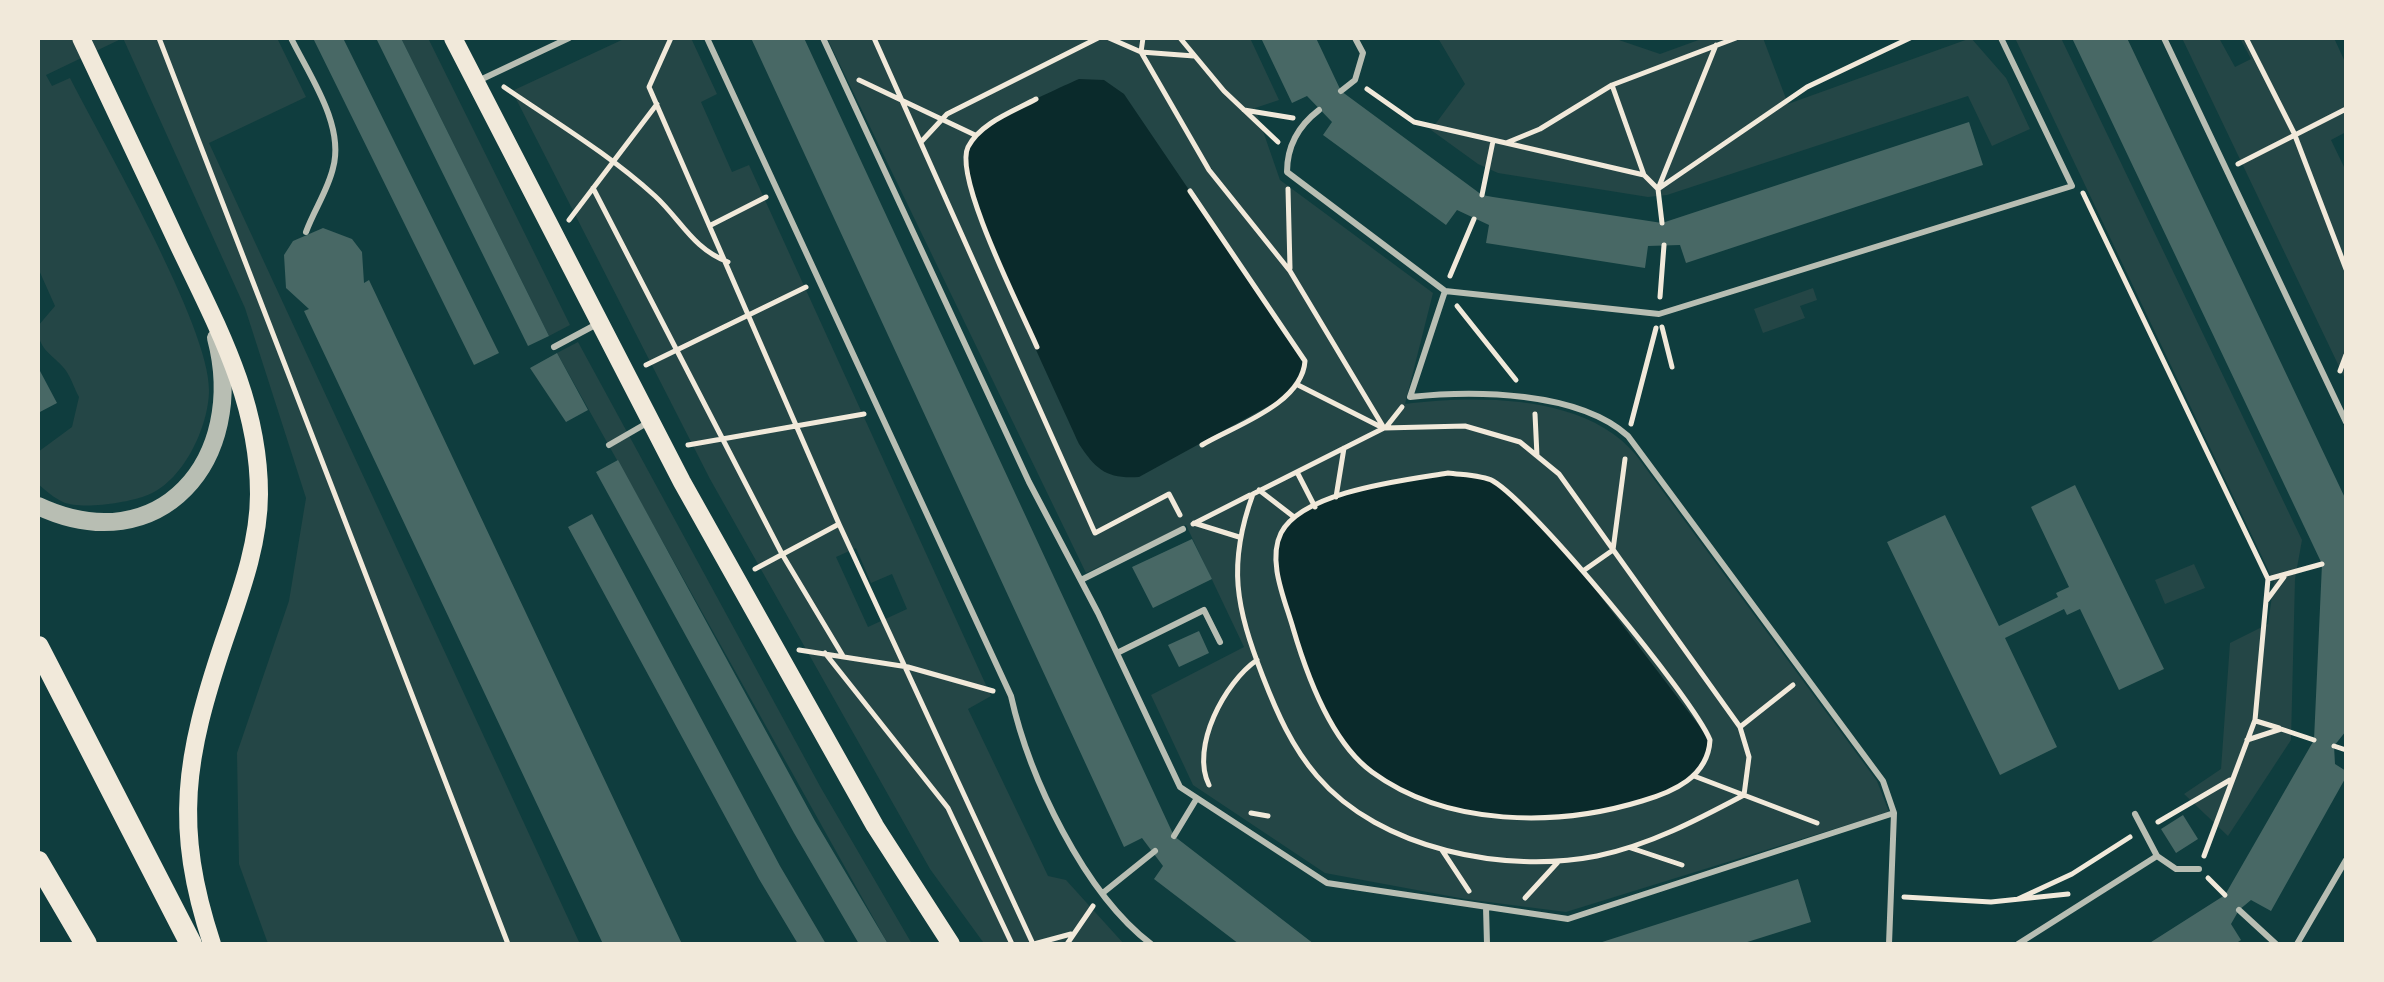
<!DOCTYPE html>
<html>
<head>
<meta charset="utf-8">
<style>
	body { margin:0 }
	#map { position:relative; width:2384px; height:982px; overflow:hidden; background:#0f3d3e; font-family:"Fira Sans",sans-serif }
	canvas { display:block }
	.frame { position:absolute; inset:0; border:40px solid #f1e9da; pointer-events:none }
</style>
</head>
<body>
<div id="map">
<canvas width="2384" height="982"></canvas>
<div class="frame"></div>
</div>
<script>
const ctx = document.querySelector('canvas').getContext('2d');
ctx.lineJoin = 'round';
function fillPath(path, color) { ctx.fillStyle = color; ctx.fill(path, 'evenodd'); }
function stroke(path, color, width, dash) { ctx.strokeStyle = color; ctx.lineWidth = width; ctx.lineCap = dash ? 'butt' : 'round'; ctx.setLineDash(dash || []); ctx.stroke(path); }
const green = new Path2D(`
	M38,38H277L306,97L209,143L580,944H269L267,941L239,864L237,753L289,601L306,498L245,308L123,38L46,75L52,86L70,78C103,143 210,327 209,390C209,427 182,484 145,496C126,503 81,510 63,502C54,498 45,490 38,484V452L72,427L79,397C74,388 70,374 63,367C50,352 38,350 38,326L55,306L38,268Z
	M401,38H428L570,325L549,336Z
	M626,38H691L717,94L701,102L732,172L749,165L991,696L968,709L1048,876L1066,880L1124,944L983,942L930,869L710,479L512,91ZM856,548L871,583L892,574L907,609L868,627L836,557Z
	M827,38H1250L1279,100L1255,108L1280,180L1433,293L1405,404C1477,395 1586,394 1636,455L1877,781L1889,812L1566,912L1465,899L1325,873L1193,785L1151,695L1244,647L1186,525L1086,573Z
	M1438,38H1613L1660,54L1704,38H1763L1788,104L1971,38L2006,78L2030,129L1992,146L1968,96L1667,195L1648,197L1498,173L1478,164L1431,130L1465,84Z
	M2015,38H2061L2302,540L2295,579L2291,740L2228,836L2184,794L2221,769L2230,643L2268,624L2274,582Z
	M2182,38H2219L2235,67L2251,59L2240,38H2334L2346,64V132L2331,140L2346,171V381Z
	M1813,288L1817,300L1800,306L1805,318L1763,333L1754,309Z
	M578,342L821,788L912,944H888L557,353Z
	M2194,564L2205,588L2165,604L2155,580Z`);
const water = new Path2D(`
	M1079,79L1104,80L1124,94L1305,361L1304,377L1294,392L1139,477C1107,479 1096,470 1079,444C1058,395 958,191 965,152C970,126 1055,90 1079,79Z
	M1448,473L1491,479L1526,509L1582,572L1710,740C1705,758 1699,773 1683,784C1674,791 1659,794 1648,798C1571,825 1434,829 1369,770C1329,733 1307,674 1291,623C1284,599 1275,575 1277,549C1282,492 1404,481 1448,473Z`);
const building = new Path2D(`
	M313,38H343L499,353L474,365Z
	M376,38H401L549,336L528,346Z
	M751,38H804L1174,836L1314,944H1239L1154,879L1163,866L1142,838L1124,847Z
	M1261,38H1316L1341,91L1482,195L1493,197L1662,223L1969,122L1983,165L1686,263L1680,245L1648,246L1645,268L1486,243L1489,225L1457,210L1446,225L1323,135L1332,122L1307,96L1292,103Z
	M2072,38H2127L2346,500V731L2334,746L2335,764L2346,771V777L2271,911L2251,900L2239,910L2231,924L2241,940L2235,944H2148L2225,895L2314,740L2322,564Z
	M323,228L352,239L362,252L364,283L369,280L682,944H603L304,311L309,309L286,288L284,255L293,241Z
	M557,353L588,410L566,422L530,368Z
	M40,371L57,403L38,413V372Z
	M618,460L815,821L888,944H859L794,833L596,472Z
	M2075,485L2164,669L2119,690L2080,609L2067,615L2064,609L2005,638L2057,747L2000,775L1887,542L1945,515L1999,626L2058,597L2056,593L2069,587L2031,507Z
	M592,514L780,866L826,944H798L759,879L568,527Z
	M1192,539L1212,579L1153,608L1132,567Z
	M1199,631L1209,653L1179,667L1168,645Z
	M2183,815L2198,839L2176,853L2161,829Z
	M1798,879L1811,922L1741,944H1596Z`);
const path = new Path2D(`
	M159,38L508,944
	M671,38L649,87L839,524L1033,944
	M874,38L1095,533L1169,494L1180,515
	M1109,38L1141,52L1209,170L1290,271L1384,428
	M1143,38L1141,52L1194,56
	M1180,38L1224,91L1278,142
	M1736,38L1612,85L1540,129L1506,143L1644,175L1658,189L1807,87L1910,38
	M2246,38L2294,133L2346,269
	M859,80L975,135
	M1612,85L1644,175
	M504,87C555,122 609,154 655,196C681,220 693,249 728,262
	M1367,89L1414,122L1506,143
	M1036,99C1014,111 980,123 968,147C953,177 1022,312 1037,347
	M1244,110L1293,118
	M921,142L947,114L1098,38
	M2238,164L2346,109
	M593,188L782,554L843,656
	M1288,189L1290,268
	M1190,191L1305,361C1302,404 1236,425 1202,445
	M2083,193L2268,579L2255,720L2204,856
	M1482,195L1493,141
	M569,220L657,104
	M1662,223L1658,189L1716,45
	M711,225L766,197
	M1450,276L1474,219
	M1660,297L1664,245
	M1457,306L1516,380
	M1662,327L1672,367
	M646,365L806,287
	M2340,371L2346,355
	M1298,385L1381,427
	M1535,414L1537,456
	M1631,424L1656,328
	M1387,426L1402,407
	M1465,426L1520,442L1559,474L1740,727L1749,757L1744,795C1697,820 1650,845 1597,856C1506,874 1380,850 1317,776C1292,747 1277,713 1263,677C1236,607 1227,565 1253,494L1384,428Z
	M688,445L864,414
	M1297,472L1315,507
	M1448,473C1462,475 1482,475 1493,481C1533,504 1693,698 1710,740C1708,777 1673,792 1642,801C1557,827 1447,827 1372,772C1331,742 1307,676 1293,628C1285,600 1267,561 1281,533C1303,491 1406,480 1448,473Z
	M1259,490L1294,517
	M1336,497L1344,448
	M1194,523L1239,537
	M1193,524L1250,495
	M755,569L839,524
	M1583,571L1613,550L1625,459
	M2268,579L2322,564
	M2267,600L2284,577
	M799,650L908,667L993,691
	M825,653L948,808L1012,944
	M2256,721L2279,728
	M1740,727L1793,685
	M2247,740L2281,729L2314,740
	M2334,746L2346,750
	M1694,776L1817,823
	M1209,785C1190,747 1225,682 1257,660
	M1251,813L1268,816
	M2158,822L2230,780
	M1631,848L1682,865
	M1442,850L1469,891
	M2208,878L2225,895
	M1904,897L1991,902L2068,894
	M1525,898L1558,862
	M2018,899L2072,874L2130,837
	M1034,944L1071,934
	M1067,944L1093,906`);
const service = new Path2D(`
	M291,38C309,75 345,125 333,168C328,190 314,210 306,232
	M707,38L1011,696C1029,777 1084,893 1151,944
	M823,38L1029,482L1098,613L1180,787L1327,883L1568,919L1894,813
	M2164,38L2346,422
	M480,80L569,38
	M1341,91L1355,80L1363,53L1355,38
	M1319,110C1298,126 1287,146 1287,172L1445,291L1659,314L2072,186L2001,38
	M1445,291L1410,397C1474,390 1578,391 1628,436L1883,781L1894,813L1889,944
	M554,347L597,324
	M609,445L647,423
	M1081,580L1183,529
	M1117,653L1204,610L1220,642
	M2135,814L2157,856
	M1174,836L1197,798
	M1104,892L1155,851
	M1486,907L1487,944
	M2239,910L2276,944
	M2018,944L2157,856L2176,869H2199
	M2297,944L2346,860`);
const tertiary = new Path2D(`
	M38,506C160,563 248,459 216,338`);
const secondary = new Path2D(`
	M81,38C113,106 146,175 178,244C217,326 259,401 259,494C259,544 240,594 224,641C185,757 173,826 212,944
	M453,38L682,482L875,826L951,944`);
const trunk = new Path2D(`
	M38,647L191,944
	M38,862L86,944`);
fillPath(green, '#244646');
fillPath(water, '#0a2a2b');
fillPath(building, '#486865');
stroke(path, '#f1e9da', 5);
stroke(service, '#b8beb3', 6);
stroke(tertiary, '#b8beb3', 18);
stroke(secondary, '#f1e9da', 18);
stroke(trunk, '#f1e9da', 22);
</script>
</body>
</html>
